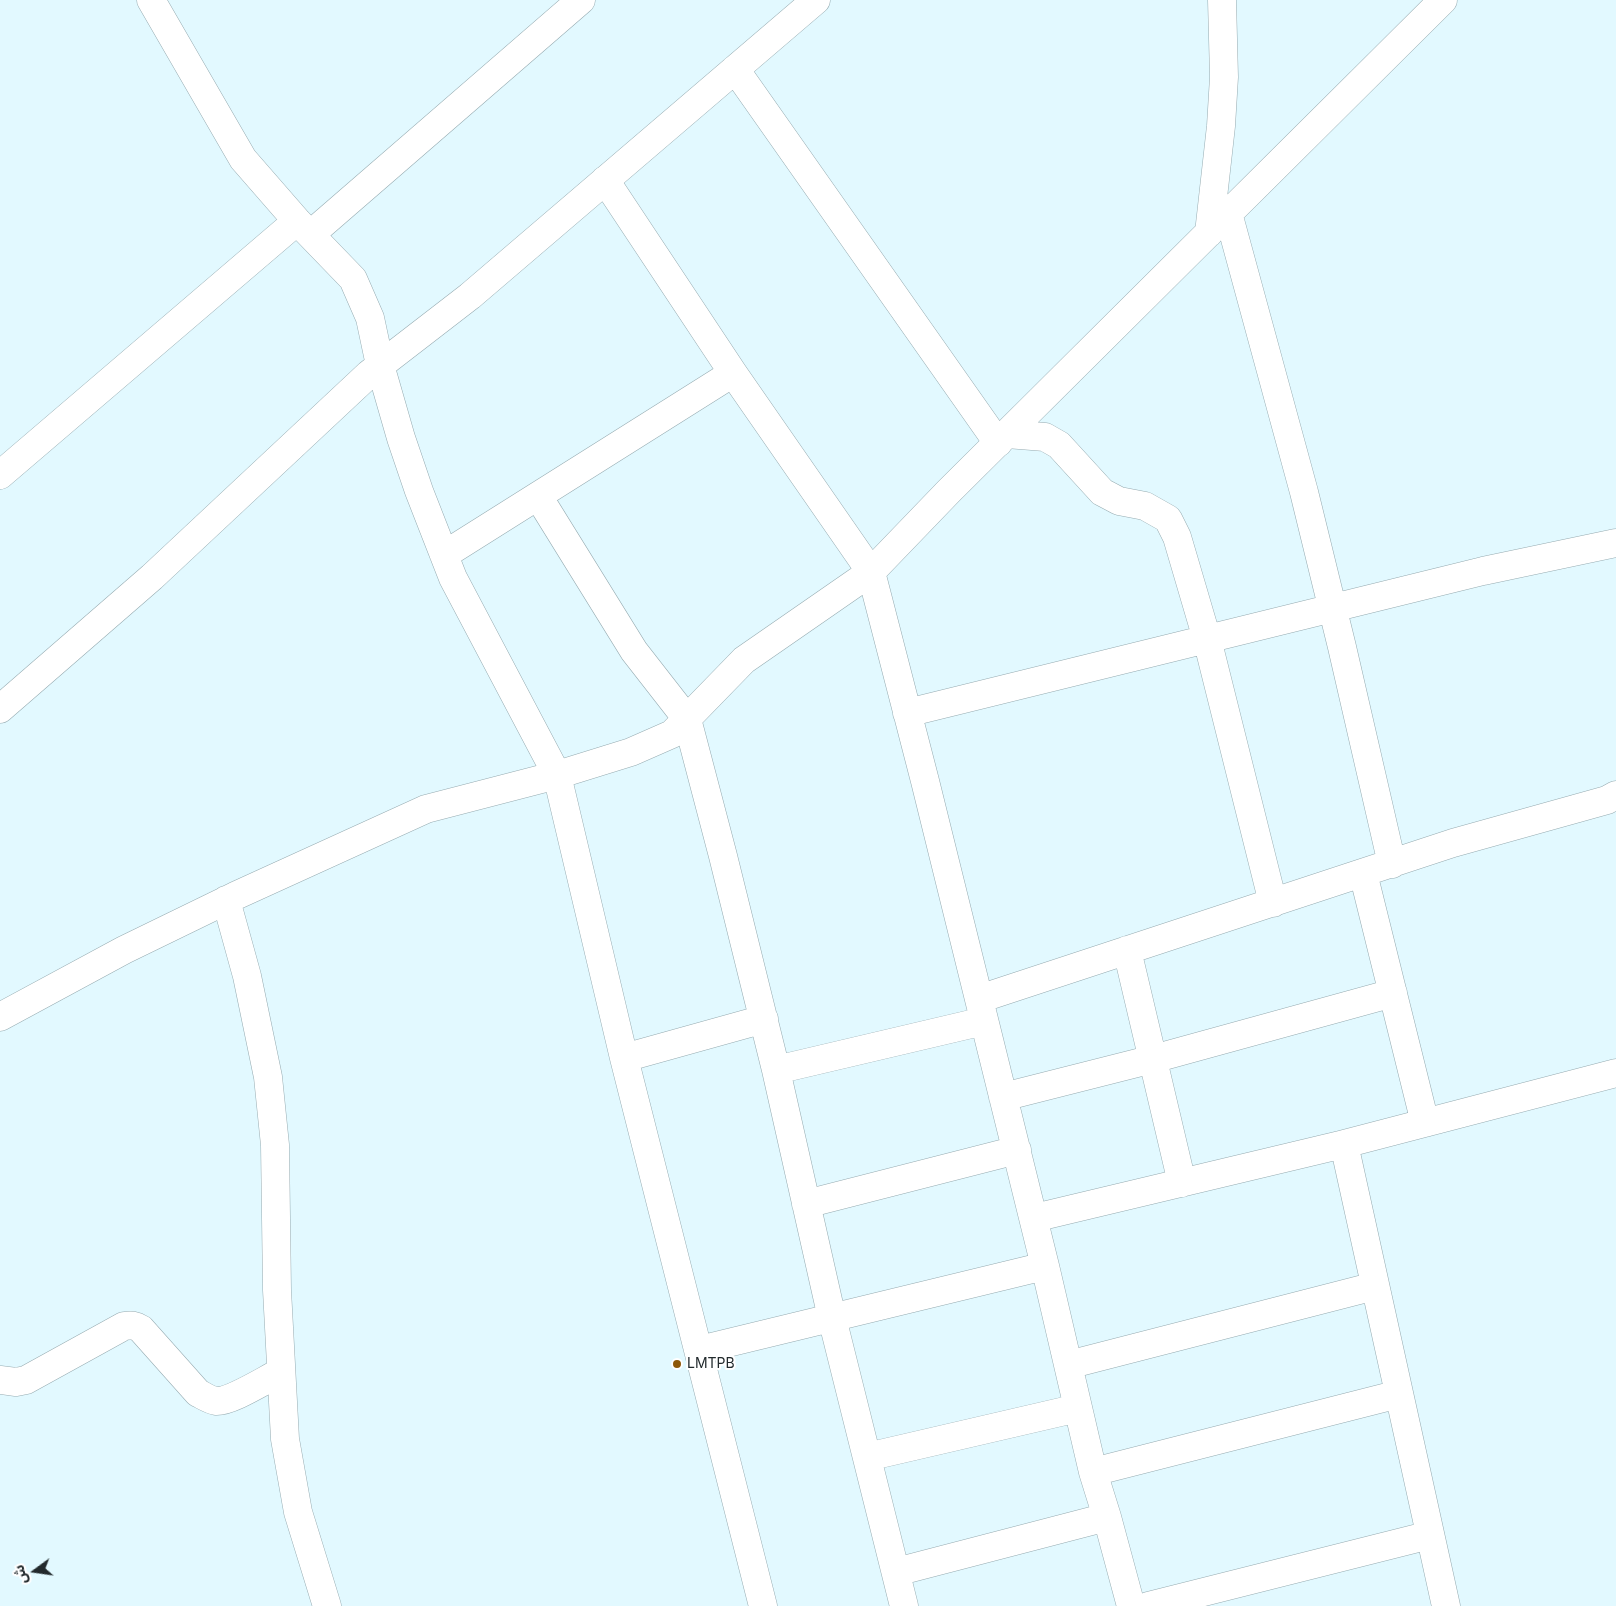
<!DOCTYPE html>
<html>
<head>
<meta charset="utf-8">
<style>
	body { margin:0 }
	#map { position:relative; width:1616px; height:1606px; overflow:hidden; background:#e2f9ff; font-family:Inter,"Noto Sans Arabic",sans-serif }
	canvas { display:block }
	.north { position:absolute; left:10px; top:1546px; width:50px; height:50px; -webkit-text-stroke:4px #fff; paint-order:stroke; rotate:256deg; font-size:14px; font-weight:700; line-height:20px; text-align:center; color:#222a2d }
	.north::after { content:''; display:block; margin:auto; width:18px; height:22px; background:#222a2d; clip-path:polygon(50% 0,100% 100%,50% 72%,0 100%) }
</style>
</head>
<body>
<div id="map">
<canvas width="1616" height="1606"></canvas>
<div class="north">ش</div>
</div>
<script>
const ctx = document.querySelector('canvas').getContext('2d');
ctx.lineJoin = 'round';
function stroke(path, color, width, dash) { ctx.strokeStyle = color; ctx.lineWidth = width; ctx.lineCap = dash ? 'butt' : 'round'; ctx.setLineDash(dash || []); ctx.stroke(path); }
function write(font, color, halo, rows, align = 'center') {
  ctx.font = font + ' Inter,sans-serif'; ctx.lineWidth = 4; ctx.setLineDash([]); ctx.textBaseline = 'middle'; ctx.strokeStyle = halo; ctx.fillStyle = color; for (const [text, x, y, turn = 0] of rows) {
    ctx.save(); ctx.translate(x, y); ctx.rotate((+turn || 0) * Math.PI / 180); ctx.textAlign = isNaN(turn) ? turn : align; if (halo) ctx.strokeText(text, 0, 0); ctx.fillText(text, 0, 0); ctx.restore();
  }
}
const street = new Path2D(`
	M735,69L998,443
	M1228,213L1304,492L1342,647L1392,864
	M1209,233L1221,126L1224,77L1222,0
	M311,234L581,0
	M733,373L871,572L744,660L672,734L631,752L557,775L624,1058L763,1606
	M1007,434L1045,437L1059,445L1102,492L1119,501L1145,506L1168,519L1177,537L1207,639L1273,903
	M0,475L297,221
	M538,496L634,651L687,719L723,856L776,1070L832,1318L904,1606
	M444,555L733,373L605,180
	M0,709L152,577L369,374L470,296L816,0
	M907,713L1483,571L1616,543
	M1363,873L1425,1123
	M226,900L247,976L268,1077L275,1145L277,1290L285,1439L298,1512L327,1606
	M1127,950L1182,1183
	M979,999L1453,843L1607,800L1616,795
	M0,1017L124,950L235,896L426,809L557,775L453,578L419,491L401,438L380,365L370,318L353,279L297,221L243,159L151,0
	M624,1058L764,1019
	M776,1070L984,1021
	M1003,1097L1153,1059L1393,993
	M1344,1144L1616,1073
	M806,1204L1017,1150
	M1034,1218L1344,1144L1446,1606
	M699,1350L1045,1266
	M1068,1365L1375,1286
	M0,1380L16,1382L26,1380L124,1326C131,1325 135,1325 141,1329L198,1393C204,1396 210,1400 216,1401C231,1402 266,1379 281,1372
	M867,1457L1078,1408
	M1093,1472L1399,1394
	M896,1572L1107,1517
	M1131,1606L1107,1517L1093,1472L1045,1266L925,781L871,572L949,491L1443,0
	M1148,1606L1430,1535`);
const markers = [
	[677,1364,5,"#8d5808"]
];
const poiNames = [
	["LMTPB",687,1364]
];
stroke(street, '#96abb1', 29);
stroke(street, '#fff', 28);
for (const [x, y, r, color] of markers) { const dot = new Path2D(); dot.arc(x, y, r, 0, 2 * Math.PI); ctx.fillStyle = color; ctx.fill(dot); stroke(dot, '#fff', 2); }
write('14px', '#222a2d', '#fff', poiNames, 'left');
</script>
</body>
</html>
